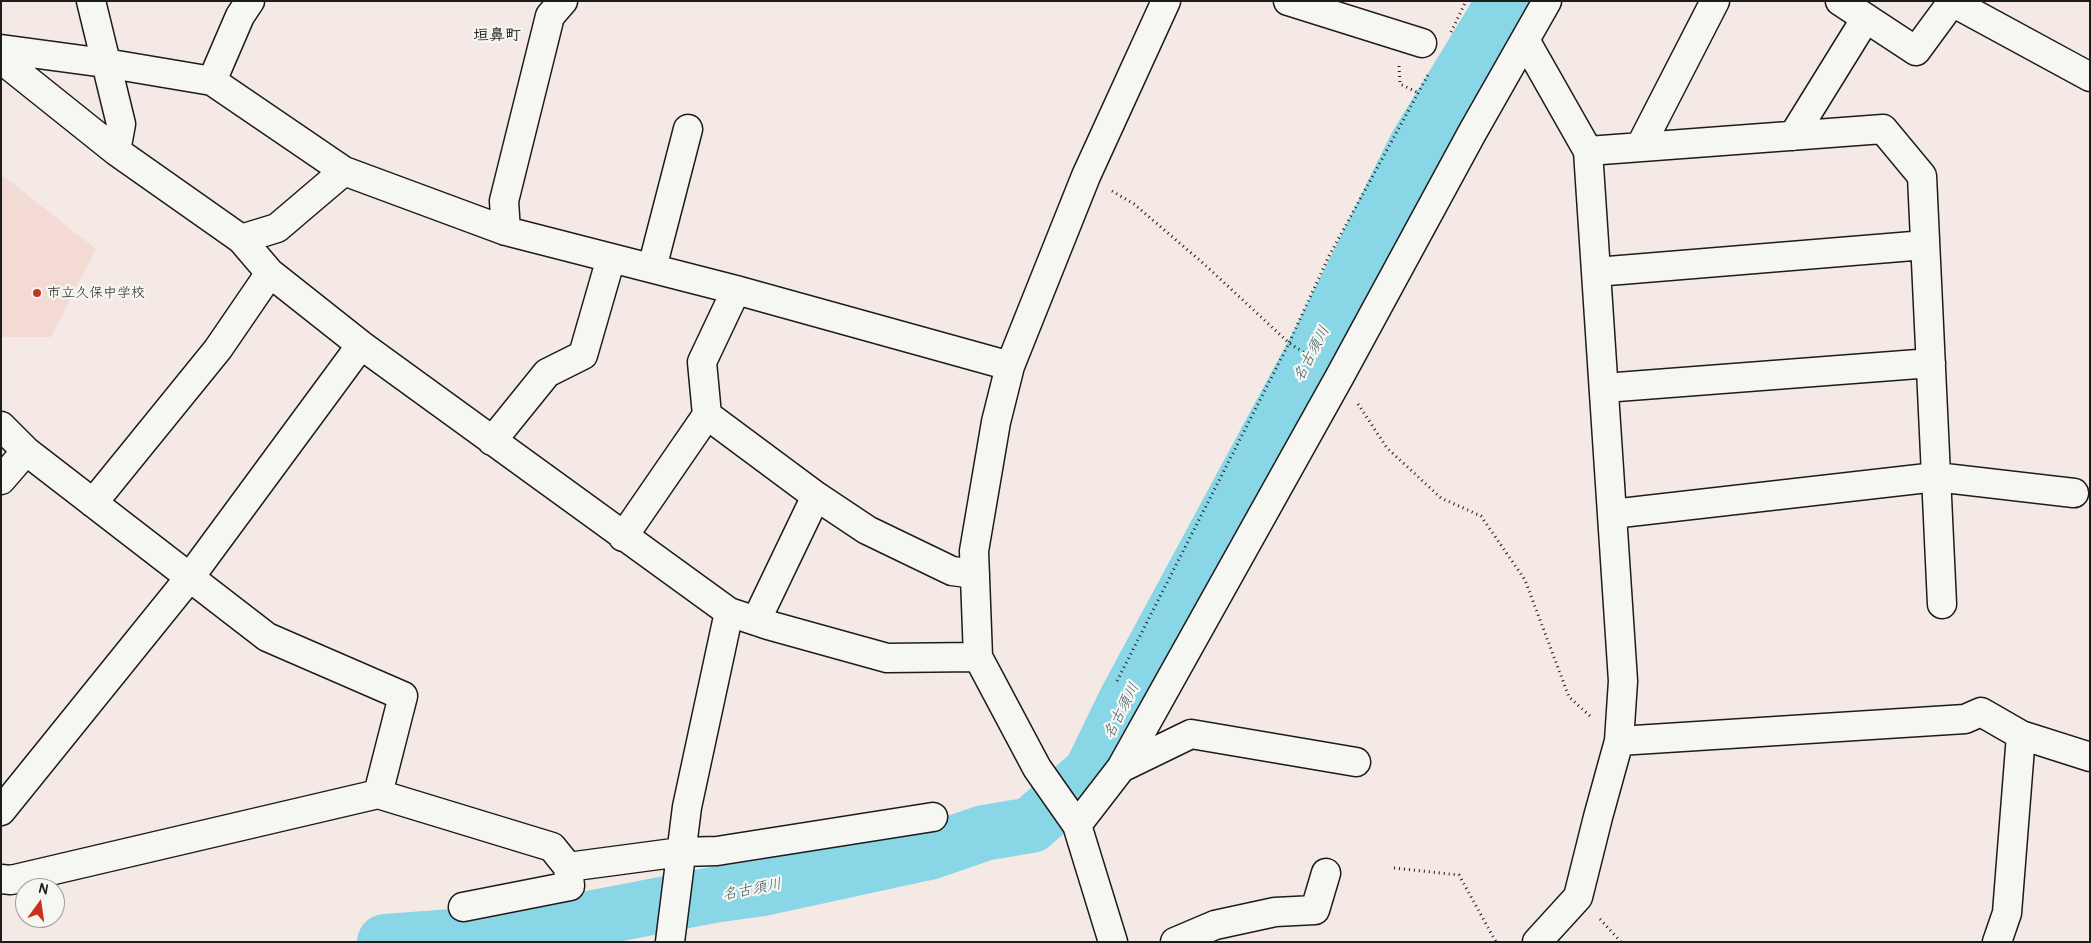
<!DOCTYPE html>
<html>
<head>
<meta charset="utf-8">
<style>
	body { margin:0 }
	#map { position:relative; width:2091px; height:943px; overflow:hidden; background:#f5e9e5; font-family:Pangolin,sans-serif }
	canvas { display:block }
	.frame { position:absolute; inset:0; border:2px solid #1c1c1c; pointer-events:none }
	.north { position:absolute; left:15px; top:878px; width:50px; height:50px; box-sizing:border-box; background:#f6f6f2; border:1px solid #9f9f9c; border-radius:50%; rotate:14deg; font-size:14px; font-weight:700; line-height:20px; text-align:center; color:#1c1c1c }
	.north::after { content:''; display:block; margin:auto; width:18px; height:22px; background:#c8321e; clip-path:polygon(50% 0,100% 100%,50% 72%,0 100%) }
</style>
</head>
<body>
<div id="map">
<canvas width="2091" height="943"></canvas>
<div class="frame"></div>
<div class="north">N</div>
</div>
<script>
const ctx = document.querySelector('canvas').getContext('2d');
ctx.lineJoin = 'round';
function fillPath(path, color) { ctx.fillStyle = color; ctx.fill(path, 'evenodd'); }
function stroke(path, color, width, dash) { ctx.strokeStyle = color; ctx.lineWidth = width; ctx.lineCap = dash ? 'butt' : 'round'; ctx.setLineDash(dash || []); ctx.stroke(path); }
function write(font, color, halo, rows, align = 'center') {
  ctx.font = font + ' Pangolin,"Klee One",sans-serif'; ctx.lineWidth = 4.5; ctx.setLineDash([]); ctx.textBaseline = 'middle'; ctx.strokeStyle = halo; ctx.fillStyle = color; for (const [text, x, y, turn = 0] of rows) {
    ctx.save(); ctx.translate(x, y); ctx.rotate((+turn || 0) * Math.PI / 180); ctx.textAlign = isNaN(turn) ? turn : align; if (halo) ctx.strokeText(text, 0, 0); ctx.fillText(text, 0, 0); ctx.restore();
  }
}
const built = new Path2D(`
	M1,174L96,249L51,337H1Z`);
const river = new Path2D(`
	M385,942L522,932L713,895L763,888L929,852L984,833L1031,825L1091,773L1127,699L1319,343L1417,145L1505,1`);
const path = new Path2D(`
	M1451,32L1466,1
	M1399,66L1400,84L1419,93
	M1112,191L1134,204L1204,264L1289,343L1314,359
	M1358,404L1387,448L1441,498L1481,516L1525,580L1569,697L1590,716
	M1117,681L1289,343L1329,256L1429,73
	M1394,868L1459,875L1496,942
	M1600,919L1621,942`);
const minor = new Path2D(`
	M91,1L121,124L116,151
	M1288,1L1422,43
	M1840,1L1916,51L1952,2L2090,77
	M1525,40L1588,151L1623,681L1619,741L1598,817L1578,897L1537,942
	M1,49L105,63L212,81L344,171L506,231L736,290L1010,366
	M1,59L116,151L241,239L270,273L361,345L729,612L768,625L887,658L978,657
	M212,81L240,16L250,1
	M1793,136L1866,18
	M1640,147L1715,1
	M1588,151L1883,129L1922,176L1942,604
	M506,231L504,201L550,16L563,1
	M241,239L277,228L344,171
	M652,268L688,129
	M1596,272L1925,245
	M736,290L702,362L707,415L816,496L867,530L952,571L975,574
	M1604,388L1931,363
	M1,426L26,451
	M492,441L547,373L583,355L611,258
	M1,480L26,451L267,637L403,696L378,794
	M93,503L218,349L270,273
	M1612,514L1936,477L2074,493
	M623,537L707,415
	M756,621L816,496
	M2021,735L2090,757
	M1619,741L1965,719L1981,712L2021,735L2007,913L1997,942
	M1121,768L1191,734L1356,762
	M1,811L190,577L361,345
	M1077,825L1121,768L1340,376L1472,133L1547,1
	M1,879L11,880L378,794L552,847L568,867L681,852L717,851L933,817
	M463,907L570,886L568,867
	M670,942L687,807L729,612
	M1113,942L1077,825L1037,768L978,657L974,551L996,422L1010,366L1086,176L1166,1
	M1175,942L1215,925L1275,912L1315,910L1326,873`);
const markers = [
	[37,293,5,"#c8321e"]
];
const poiNames = [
	["市立久保中学校",47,293]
];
const waterNames = [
	["名古須川",1312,354,-62],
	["名古須川",1122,711,-63],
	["名古須川",752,890,-11]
];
const quarterNames = [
	["垣鼻町",497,36]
];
fillPath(built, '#f4dad5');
stroke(river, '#89d7e6', 56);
stroke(minor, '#1c1c1c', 31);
stroke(path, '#1c1c1c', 3, [1, 4]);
stroke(minor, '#f6f6f2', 28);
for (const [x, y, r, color] of markers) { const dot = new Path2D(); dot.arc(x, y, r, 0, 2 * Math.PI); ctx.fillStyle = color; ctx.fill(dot); stroke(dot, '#f6f6f2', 2); }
write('14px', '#1c1c1c', '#f6f6f2', poiNames, 'left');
write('italic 15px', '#425d63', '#f6f6f2', waterNames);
write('bold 16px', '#1c1c1c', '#f6f6f2', quarterNames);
</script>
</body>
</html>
